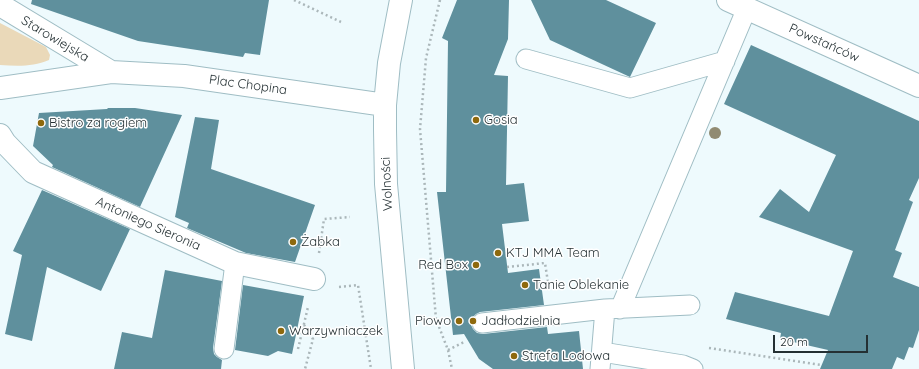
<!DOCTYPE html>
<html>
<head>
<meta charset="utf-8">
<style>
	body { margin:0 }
	#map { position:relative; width:919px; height:369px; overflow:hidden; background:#eefafd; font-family:Quicksand,sans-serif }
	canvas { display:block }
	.scale { position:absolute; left:773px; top:335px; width:95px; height:18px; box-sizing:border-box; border:2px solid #243033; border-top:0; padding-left:5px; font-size:12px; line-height:14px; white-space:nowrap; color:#243033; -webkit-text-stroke:3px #fff; paint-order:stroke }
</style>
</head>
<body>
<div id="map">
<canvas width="919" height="369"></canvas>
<div class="scale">20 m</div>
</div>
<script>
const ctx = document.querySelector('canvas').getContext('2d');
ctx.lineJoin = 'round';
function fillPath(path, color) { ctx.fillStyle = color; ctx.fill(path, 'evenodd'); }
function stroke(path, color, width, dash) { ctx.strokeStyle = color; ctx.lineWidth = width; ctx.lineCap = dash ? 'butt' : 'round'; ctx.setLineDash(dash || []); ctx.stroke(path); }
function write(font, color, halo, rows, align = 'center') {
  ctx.font = font + ' Quicksand,sans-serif'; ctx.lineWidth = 3; ctx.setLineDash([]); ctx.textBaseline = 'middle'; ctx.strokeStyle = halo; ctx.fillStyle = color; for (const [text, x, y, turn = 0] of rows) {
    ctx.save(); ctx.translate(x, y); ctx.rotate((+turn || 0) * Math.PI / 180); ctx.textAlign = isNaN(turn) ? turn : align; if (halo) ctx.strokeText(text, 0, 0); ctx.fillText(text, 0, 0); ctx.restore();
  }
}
const green = new Path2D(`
	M0,23L46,47L50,55L49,60C33,67 17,66 0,65Z`);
const building = new Path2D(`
	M32,0H269L260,55L245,53L243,57L138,41L31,4Z
	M457,0H509L508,39L494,75L508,76L506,185L524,183L529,221L502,224L508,273L539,269L544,305L480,312L476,314L472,318L471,325L473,329L477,333L483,334L547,327L548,334L579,331L583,369H493L479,359L464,334L453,335L437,192H446L448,41L442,38Z
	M531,0H606L656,23L630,77L550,40Z
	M751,45L919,121V178L909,200L913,202L895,250L902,253L893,277L919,287V330L913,348L909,347L904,360L897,357L892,369H820L828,350L780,339L781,333L726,319L735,292L829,316L853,251L759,217L780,189L809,212L836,155L724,104Z
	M108,108H135L182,115L140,207L52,167L53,165L33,146L39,113L107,109Z
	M195,117L219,120L211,169L315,205L295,262L246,253L187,228L189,223L175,217Z
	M42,190L130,229L101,291L47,267L32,341L5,334L22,255L13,251Z
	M165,270L222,281L213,348L214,354L217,357L222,360L221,369H114L122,332L152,338Z
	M243,285L304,296L292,354L278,351L268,356L235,350Z`);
const path = new Path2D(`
	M294,0L341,22
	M440,0L426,58L420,129L436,319L448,350L452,369
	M319,253L324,219L350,217
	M507,267L545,263L549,289
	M339,287L358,285L371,369
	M304,325L313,339L305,369
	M709,348L821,365
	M298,349L308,307
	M448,350L464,342`);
const service = new Path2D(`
	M526,59L630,88L725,61
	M620,309L747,8
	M482,323L605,309L690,305
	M224,349L235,263
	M602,352L683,365L693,369
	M600,369L605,309`);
const minor = new Path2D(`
	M728,0L919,86
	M0,135L5,143L33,172L235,263L314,279`);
const tertiary = new Path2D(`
	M401,0L389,63L385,105V130L386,184L403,369
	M0,5L111,72
	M0,88L111,72L184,76L385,105`);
const trees = [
	[715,133]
];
const markers = [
	[476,120,4,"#8e690d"],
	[41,123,4,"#8e690d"],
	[293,242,4,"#8e690d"],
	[498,253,4,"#8e690d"],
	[476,265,4,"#8e690d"],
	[525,285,4,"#8e690d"],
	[459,321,4,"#8e690d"],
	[473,321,4,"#8e690d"],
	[281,331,4,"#8e690d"],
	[514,356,4,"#8e690d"]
];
const streetNames = [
	["Starowiejska",55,39,31],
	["Powstańców",824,43,24],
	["Plac Chopina",248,85,8],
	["Wolności",387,184,-93],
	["Antoniego Sieronia",148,224,24]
];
const poiNames = [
	["Gosia",484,120],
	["Bistro za rogiem",49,123],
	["Żabka",301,242],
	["KTJ MMA Team",506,253],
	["Red Box",468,265,"right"],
	["Tanie Oblekanie",533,285],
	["Piowo",451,321,"right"],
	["Jadłodzielnia",481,321],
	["Warzywniaczek",289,331],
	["Strefa Lodowa",522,356]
];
fillPath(green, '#ead9b9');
fillPath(building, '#5f909d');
stroke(service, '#9fbdc4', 21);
stroke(minor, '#9fbdc4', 24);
stroke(tertiary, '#9fbdc4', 24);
stroke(path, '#abb7ba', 2.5, [2, 3]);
stroke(service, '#fff', 19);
stroke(minor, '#fff', 22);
stroke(tertiary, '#fff', 22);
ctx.fillStyle = '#918b72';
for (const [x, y] of trees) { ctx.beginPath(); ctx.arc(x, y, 6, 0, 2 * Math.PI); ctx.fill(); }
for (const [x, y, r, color] of markers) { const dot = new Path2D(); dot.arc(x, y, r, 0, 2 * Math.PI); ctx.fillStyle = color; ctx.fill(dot); stroke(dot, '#fff', 1.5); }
write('13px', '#243033', '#fff', streetNames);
write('13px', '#243033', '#fff', poiNames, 'left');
</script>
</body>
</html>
